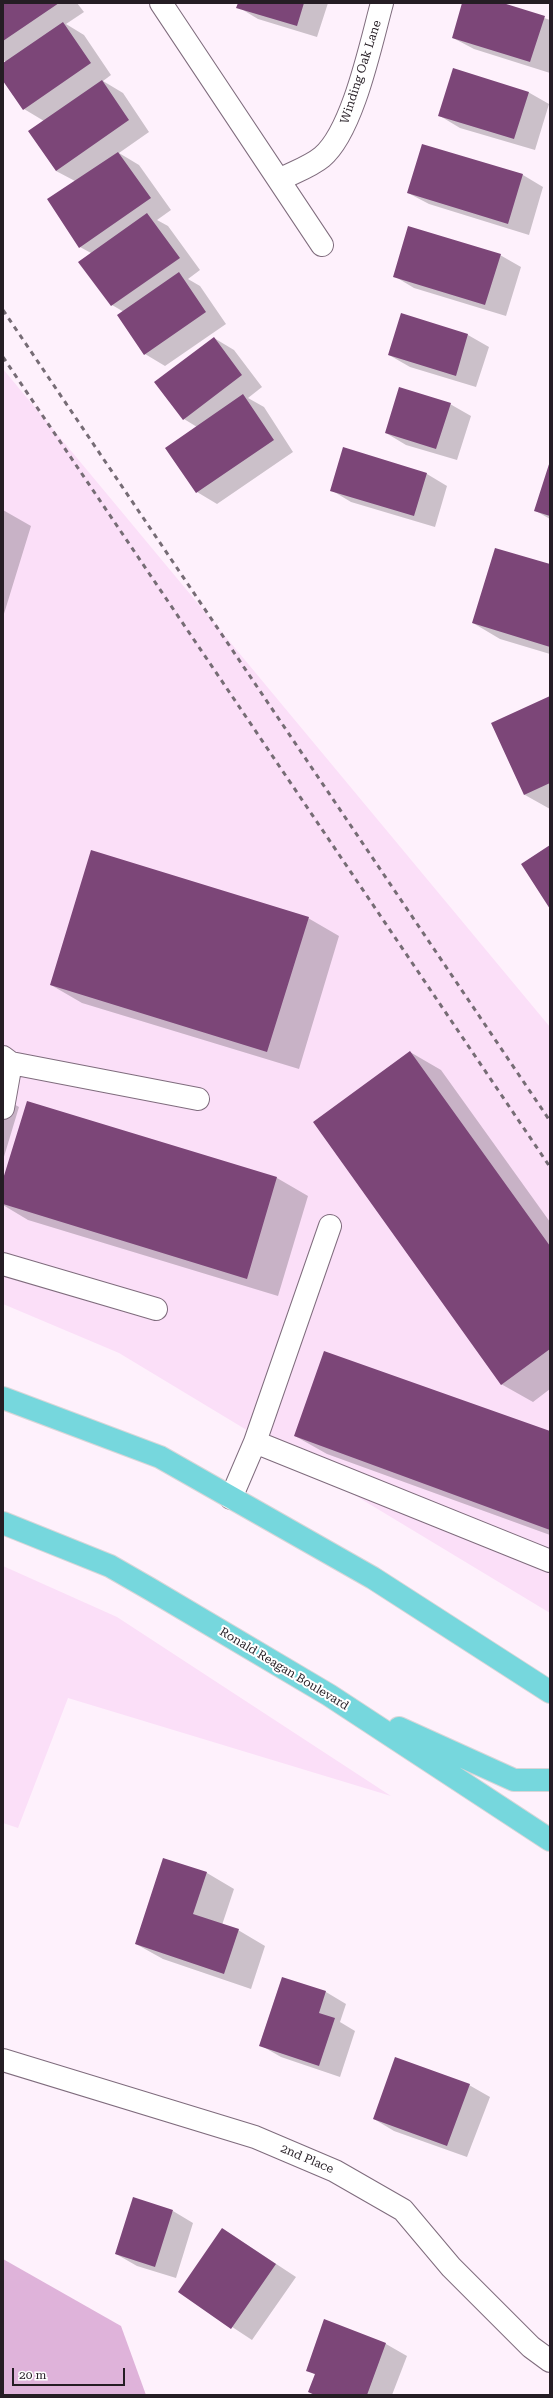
<!DOCTYPE html>
<html>
<head>
<meta charset="utf-8">
<style>
	body { margin:0 }
	#map { position:relative; width:553px; height:2398px; overflow:hidden; background:#fef1fc; font-family:"Roboto Serif",serif }
	canvas { display:block }
	.frame { position:absolute; inset:0; border:4px solid #251d24; pointer-events:none }
	.scale { position:absolute; left:12px; top:2368px; width:113px; height:18px; box-sizing:border-box; border:2px solid #251d24; border-top:0; padding-left:5px; font-size:12px; line-height:14px; white-space:nowrap; color:#251d24; -webkit-text-stroke:3px #fff; paint-order:stroke }
</style>
</head>
<body>
<div id="map">
<canvas width="553" height="2398"></canvas>
<div class="frame"></div>
<div class="scale">20 m</div>
</div>
<script>
const ctx = document.querySelector('canvas').getContext('2d');
ctx.lineJoin = 'round';
function fillPath(path, color) { ctx.fillStyle = color; ctx.fill(path, 'evenodd'); }
function stroke(path, color, width, dash) { ctx.strokeStyle = color; ctx.lineWidth = width; ctx.lineCap = dash ? 'butt' : 'round'; ctx.setLineDash(dash || []); ctx.stroke(path); }
function write(font, color, halo, rows, align = 'center') {
  ctx.font = font + ' "Roboto Serif",serif'; ctx.lineWidth = 4; ctx.setLineDash([]); ctx.textBaseline = 'middle'; ctx.strokeStyle = halo; ctx.fillStyle = color; for (const [text, x, y, turn = 0] of rows) {
    ctx.save(); ctx.translate(x, y); ctx.rotate((+turn || 0) * Math.PI / 180); ctx.textAlign = isNaN(turn) ? turn : align; if (halo) ctx.strokeText(text, 0, 0); ctx.fillText(text, 0, 0); ctx.restore();
  }
}
const built = new Path2D(`
	M3,369L550,1027V1613L119,1353L3,1304Z
	M3,1566L117,1617L391,1796L68,1698L18,1828L3,1823Z`);
const green = new Path2D(`
	M3,2259L121,2326L146,2395H3Z`);
const shadow = new Path2D(`
	M3,3H77L84,12L66,24L84,35L111,75L103,81L123,93L149,132L119,153L139,165L171,210L157,220L168,226L200,270L188,279L200,286L226,324L165,366L145,354L124,312L112,305L91,253L80,247L75,181L56,171L44,121L24,109L3,79V64L7,62L3,60Z
	M239,3H328L317,37L258,19L238,7Z
	M464,3H500L550,20V73L474,49L453,38Z
	M528,92L549,104L535,150L460,128L440,116Z
	M423,145L523,175L543,187L529,235L429,204L408,193Z
	M500,255L521,267L506,316L414,288L394,276Z
	M402,314L468,335L489,347L476,387L410,367L389,355Z
	M214,338L234,350L262,387L248,398L264,407L293,452L217,504L197,492V427L184,419Z
	M450,404L471,416L457,460L406,445L386,433Z
	M344,448L427,474L447,486L435,527L351,502L331,490Z
	M550,464V519L536,511Z
	M3,510L31,526L3,617Z
	M550,565V654L500,639L473,623Z
	M550,697V809L525,795Z
	M308,918L339,936L299,1069L82,1003L51,985Z
	M410,1052L441,1070L550,1222V1389L533,1402L501,1384Z
	M3,1098L19,1107L3,1160Z
	M28,1102L277,1178L308,1196L278,1296L28,1220L3,1205V1183Z
	M550,1432V1535L327,1454L295,1436Z
	M164,1859L207,1873L234,1889L222,1925L238,1930L265,1946L251,1989L163,1959L136,1944Z
	M283,1978L326,1992L346,2004L340,2022L355,2031L340,2077L281,2057L260,2045Z
	M469,2085L490,2097L467,2157L394,2131L374,2119Z
	M173,2211L193,2223L176,2278L137,2266L116,2254Z
	M223,2229L296,2277L252,2340L179,2292Z
	M325,2321L386,2344L407,2356L392,2395H315L309,2392L316,2375L307,2370Z`);
const building = new Path2D(`
	M3,3H59L3,41Z
	M238,3H304L297,26L236,8Z
	M462,3H503L545,16L530,62L452,38Z
	M63,22L91,63L23,110L3,81V63Z
	M453,68L529,92L514,139L438,116Z
	M102,80L129,120L56,171L28,131Z
	M422,144L523,174L508,224L407,193Z
	M118,152L151,198L79,248L47,199Z
	M147,213L180,258L111,306L78,262Z
	M408,226L501,254L485,305L393,277Z
	M179,272L206,312L144,355L117,315Z
	M401,313L468,334L456,376L388,355Z
	M214,337L242,375L183,420L154,382Z
	M399,387L451,403L436,449L385,433Z
	M243,394L274,440L196,493L165,448Z
	M343,447L427,473L414,516L330,491Z
	M550,461V516L534,511Z
	M495,548L550,564V647L472,623Z
	M550,696V783L524,795L491,723Z
	M550,845V909L521,864Z
	M91,850L309,917L267,1052L50,985Z
	M410,1051L550,1246V1349L501,1385L313,1122Z
	M27,1101L277,1177L247,1279L3,1204V1179Z
	M324,1351L550,1431V1530L294,1436Z
	M163,1858L207,1872L193,1914L239,1929L224,1974L135,1944Z
	M282,1977L326,1991L319,2013L335,2018L319,2066L259,2046Z
	M395,2057L470,2084L447,2146L373,2119Z
	M133,2197L173,2210L155,2267L115,2254Z
	M222,2228L276,2264L231,2329L178,2292Z
	M324,2319L386,2343L367,2395H315L308,2392L315,2374L306,2371Z`);
const minor = new Path2D(`
	M161,3L322,245
	M279,180C292,173 310,167 322,157C353,131 371,43 382,3
	M3,1057L11,1063L3,1108
	M11,1063L198,1099
	M3,1264L156,1309
	M255,1442L330,1226
	M231,1498L255,1442L550,1561
	M3,2060L255,2137L335,2171L403,2210L451,2267L531,2347L550,2361`);
const major = new Path2D(`
	M3,1398L160,1457L373,1578L550,1692
	M3,1523L110,1566L150,1589L329,1695L550,1840
	M399,1728L514,1780H550`);
const rail = new Path2D(`
	M3,310L550,1121
	M3,357L550,1167`);
const streetNames = [
	["Winding Oak Lane",361,72,-72],
	["Ronald Reagan Boulevard",284,1669,31],
	["2nd Place",307,2159,23]
];
fillPath(built, '#fbdff8');
fillPath(green, '#dfb3da');
fillPath(shadow, '#0003');
fillPath(building, '#7c4678');
stroke(minor, '#7f6c7d', 24);
stroke(major, '#d8d6d8', 24);
stroke(minor, '#fff', 22);
stroke(major, '#76d7dd', 22);
stroke(rail, '#766c75', 3, [5, 5]);
write('12px', '#251d24', '#fff', streetNames);
</script>
</body>
</html>
